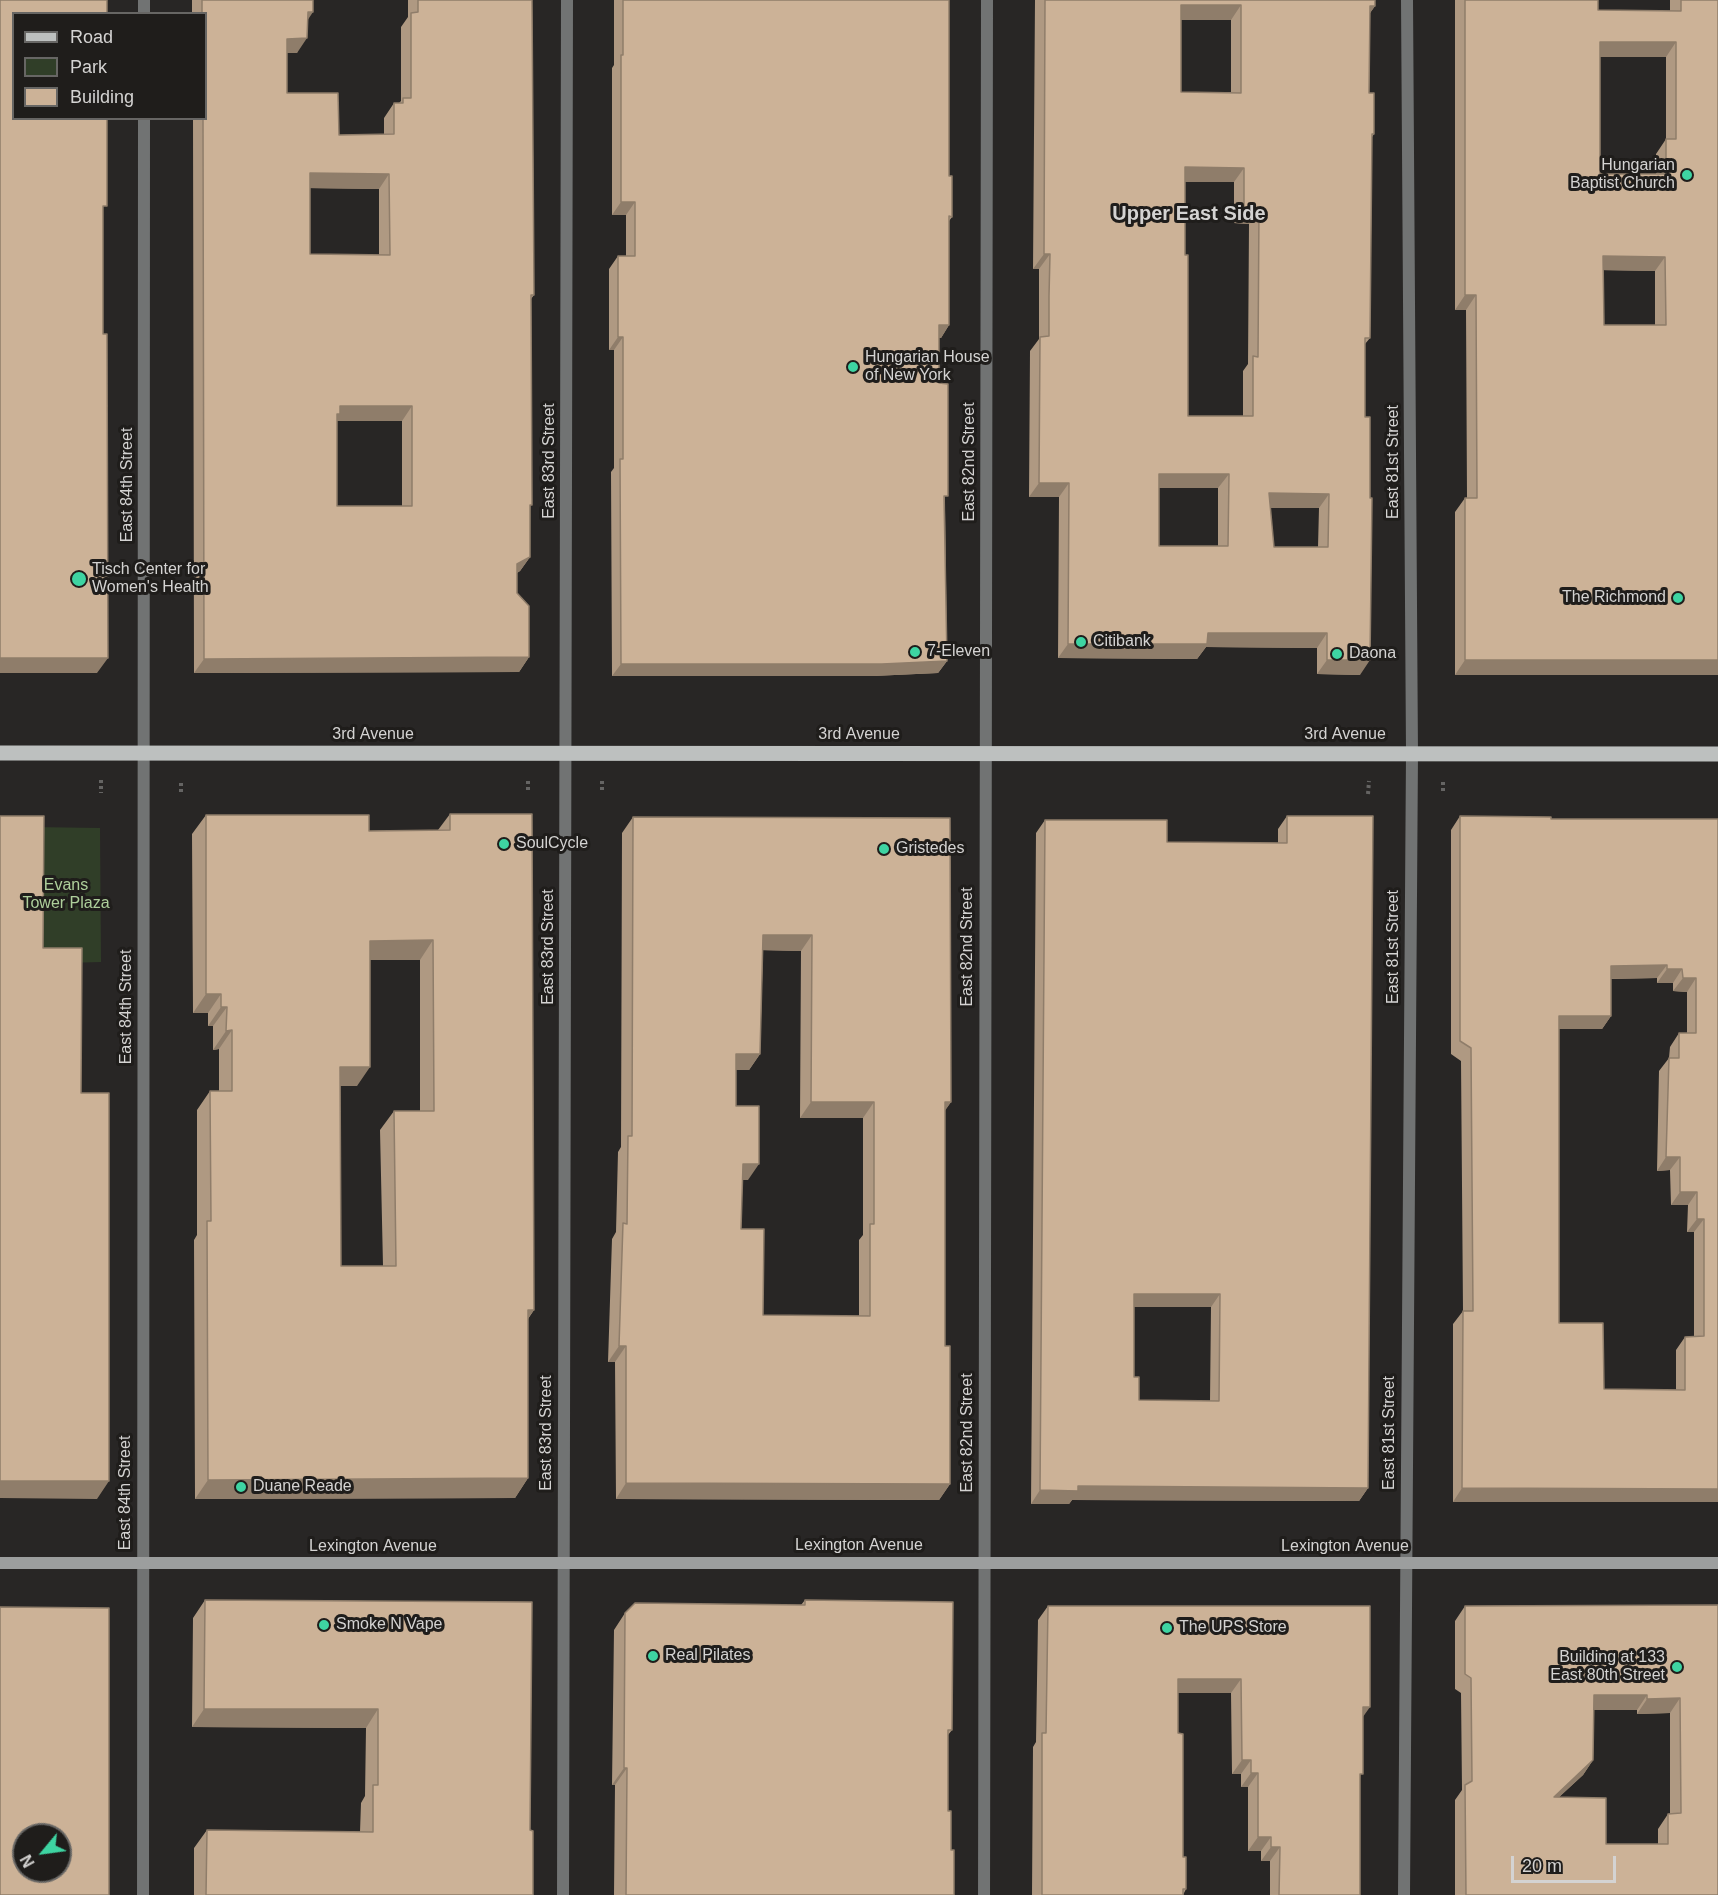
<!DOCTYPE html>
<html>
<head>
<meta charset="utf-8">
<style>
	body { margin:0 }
	#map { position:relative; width:1718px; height:1895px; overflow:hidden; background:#282625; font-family:Arial,sans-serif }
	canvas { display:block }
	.legend { position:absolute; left:12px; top:12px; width:195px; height:108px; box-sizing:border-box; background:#1f1d1b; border:2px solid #676664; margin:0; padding:8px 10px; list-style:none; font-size:18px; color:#d4d3d2 }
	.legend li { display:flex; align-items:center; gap:12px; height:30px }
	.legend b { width:30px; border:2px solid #676664 }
	.north { position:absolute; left:12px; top:1823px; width:60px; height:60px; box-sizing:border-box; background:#1f1d1b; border:2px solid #676664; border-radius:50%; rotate:241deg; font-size:16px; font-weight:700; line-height:24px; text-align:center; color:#d4d3d2 }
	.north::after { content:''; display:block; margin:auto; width:21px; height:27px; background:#3ed4a2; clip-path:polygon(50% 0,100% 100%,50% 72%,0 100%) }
	.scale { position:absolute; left:1511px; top:1856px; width:105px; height:27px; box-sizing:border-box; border:3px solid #d4d3d2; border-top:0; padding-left:8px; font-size:18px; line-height:21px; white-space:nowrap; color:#d4d3d2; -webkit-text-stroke:4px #1f1d1b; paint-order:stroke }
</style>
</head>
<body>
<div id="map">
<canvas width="1718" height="1895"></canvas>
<ul class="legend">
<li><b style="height:8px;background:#bdc0bf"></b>Road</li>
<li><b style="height:16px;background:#303e28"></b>Park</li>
<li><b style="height:16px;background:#ccb297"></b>Building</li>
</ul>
<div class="north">N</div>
<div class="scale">20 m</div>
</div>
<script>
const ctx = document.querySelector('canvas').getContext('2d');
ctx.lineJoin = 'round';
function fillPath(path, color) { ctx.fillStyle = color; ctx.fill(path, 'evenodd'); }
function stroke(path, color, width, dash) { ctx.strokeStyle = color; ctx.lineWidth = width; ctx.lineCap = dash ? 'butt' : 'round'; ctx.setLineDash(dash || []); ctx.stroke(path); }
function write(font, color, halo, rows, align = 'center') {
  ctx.font = font + ' Arial,sans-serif'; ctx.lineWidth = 6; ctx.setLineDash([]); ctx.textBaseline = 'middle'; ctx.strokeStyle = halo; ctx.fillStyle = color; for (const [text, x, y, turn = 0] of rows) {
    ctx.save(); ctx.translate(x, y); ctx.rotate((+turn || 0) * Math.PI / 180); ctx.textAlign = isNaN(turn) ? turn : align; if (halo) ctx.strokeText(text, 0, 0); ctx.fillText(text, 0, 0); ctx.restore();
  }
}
const green = new Path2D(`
	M32,827L100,828L101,962L32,964Z`);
const path = new Path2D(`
	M101,780V793
	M528,781V792
	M602,781V793
	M1443,782V794
	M181,783V793
	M1368,794L1369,781`);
const minor = new Path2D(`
	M144,0V14
	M143,1895L144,118
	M563,1895L567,0
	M984,1895L987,0
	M1404,1895L1412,753L1407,0`);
const secondary = new Path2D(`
	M0,1563H1718`);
const primary = new Path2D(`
	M0,753L1718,754`);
const wall = new Path2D(`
	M192,0H313L297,53H287V93L339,135L384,134V118L394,103H399L401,101V27L408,17V0H532L534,295L531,299L530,557L520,571L517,573V593L529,657L519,672L194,673L193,118H206V14H192ZM310,188L379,189V255L310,254ZM337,421H402V506H337Z
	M614,0H949V176L952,217L949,221V325L941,338H939V383L945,501L947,661L938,673L873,676H612L611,472L614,468V350H609V269L618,256H626V215H612V68L614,65Z
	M1035,0H1375V6L1370,13L1369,93L1374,134L1372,137L1370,338L1365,344L1360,675L1317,674V648L1206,647L1197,659L1058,658L1059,497H1029L1030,351L1039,339V269H1033ZM1181,20H1231V92H1181ZM1185,182H1234V223L1249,224L1248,364L1243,371V416H1188L1185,255ZM1159,488H1218V546H1159ZM1270,508H1319L1318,547H1274Z
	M1455,0H1598V10L1670,11V0H1718V675H1455V512L1465,498H1467L1466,310H1455ZM1600,57H1666V139L1656,154V174H1600ZM1603,270L1655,271V325H1604Z
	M450,814L534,1310L528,1319V1478L515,1498L195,1499L194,1240L197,1235V1110L210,1091H219V1049L213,1050V1026H208V1013H193L192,834L206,815L369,831L438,830ZM370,960H420V1111H394L380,1130L383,1266H341L340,1086H357Z
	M1287,816L1368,1488L1359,1501L1072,1500L1069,1504H1031L1036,833L1045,820L1167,842L1278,843V829ZM1134,1307H1211L1210,1401L1139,1400L1134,1377Z
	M1460,816L1551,819H1718V1502H1453V1324L1463,1311L1461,1061L1451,1054V830ZM1657,978V983H1673V991L1687,992V1033H1679L1670,1047L1669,1058L1659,1071L1657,1171L1670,1170L1671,1205H1688L1687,1232H1694V1336L1685,1337L1676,1350V1390L1604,1389L1559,1323V1029H1602L1611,1016V979Z
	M633,817L950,818L951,1102L945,1110V1346L950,1484L939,1500L616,1499L615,1362H608L612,1239L616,1232L618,1152L621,1147L622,833ZM763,950L801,951L800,1118H863V1235L859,1240V1316L763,1315L741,1229L742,1180H748L736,1106V1070H749L760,1054Z
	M205,1600L532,1602L530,1830L533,1895H194V1848L207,1830L360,1832L361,1803L365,1796L366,1728L192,1727L193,1618Z
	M805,1600L952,1730L948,1735V1811L954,1895H614L615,1785H612L614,1630L625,1613L801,1605Z
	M1718,1605V1895H1455V1800L1462,1790L1461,1693L1455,1689V1621L1465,1606ZM1594,1710H1637V1714L1670,1713V1814H1668L1658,1829V1844H1606L1559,1797L1583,1775L1593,1760Z
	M1048,1606L1363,1716L1360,1779V1895H1270V1861H1261V1851H1248V1787H1241V1774H1232L1231,1693H1178V1733L1183,1857L1186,1889L1183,1895H1032L1033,1747L1036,1742L1038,1620Z`);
const shadedWall = new Path2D(`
	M1181,5H1241L1231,20H1171Z
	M1370,6H1375L1365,20Z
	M308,12H313L303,27Z
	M307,38L297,53H277L287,39Z
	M1600,42H1676L1666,57H1590Z
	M1185,167L1244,168L1234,182H1175Z
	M310,173L389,174L379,189L300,188Z
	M621,202H635L626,215H612Z
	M1244,209H1259L1249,224L1234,223Z
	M1044,254H1050L1039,269H1033Z
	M1603,256L1665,257L1655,271L1593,270Z
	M1465,295H1476L1466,310H1455Z
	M939,325H949L941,338H930Z
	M618,337H623L614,350H609Z
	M340,406H412L402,421H335Z
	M1159,474H1229L1218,488H1149Z
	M1039,483H1069L1059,497H1029Z
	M1269,493L1329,494L1319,508H1259Z
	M530,557L520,571L507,579L517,564Z
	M1208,633H1327L1317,648L1206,647L1197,659L1058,658L1068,644Z
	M529,657L519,672L194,673L204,659Z
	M0,658H108L97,673H0Z
	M1327,660H1370L1360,675L1317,674Z
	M1465,660H1718V675H1455Z
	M947,661L938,673L873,676H612L621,664Z
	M763,935H812L801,951L752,950Z
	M433,940L420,960H356L370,941Z
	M1667,965L1657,978L1602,979L1611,966Z
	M1667,969H1682L1673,983H1657Z
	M1683,978H1696L1687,992L1673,991Z
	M206,994H221L208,1013H193Z
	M221,1007H227L213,1026H208Z
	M1559,1016H1611L1602,1029H1550Z
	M232,1030L219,1049L213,1050L226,1031Z
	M736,1054H760L749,1070H725Z
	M340,1067H370L357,1086H327Z
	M811,1102H874L863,1118H800Z
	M945,1102H951L940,1118Z
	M1666,1157H1680L1670,1170L1657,1171Z
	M743,1164H759L748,1180H732Z
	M1680,1192H1697L1688,1205H1671Z
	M1697,1219H1704L1694,1232H1687Z
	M1134,1294H1220L1211,1307H1125Z
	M528,1310H534L520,1329Z
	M619,1346H626L615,1362H608Z
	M528,1478L515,1498L195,1499L208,1480Z
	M0,1481H109L97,1499L0,1498Z
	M626,1483L950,1484L939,1500L616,1499Z
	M1078,1486L1368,1488L1359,1501L1072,1500L1069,1504H1031L1040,1490Z
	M1462,1488L1718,1489V1502H1453Z
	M1178,1679H1241L1231,1693H1168Z
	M1594,1695H1647L1637,1710H1584Z
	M1680,1698L1670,1713L1637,1714L1647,1699Z
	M1363,1707H1370L1360,1721Z
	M204,1709H378L366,1728L192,1727Z
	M1242,1760H1251L1241,1774H1232Z
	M1593,1760L1583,1775L1543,1812L1554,1797Z
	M624,1768H627L615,1785H612Z
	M1251,1773H1258L1248,1787H1241Z
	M1258,1837H1271L1261,1851H1248Z
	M1271,1847H1280L1270,1861H1261Z`);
const building = new Path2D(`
	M0,0H107V14H14V118H107V206H103V334H107L108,658H0Z
	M202,0H313V12H308L307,38L287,39V93H338L339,135L394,134V103H403V98H411V13L418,12V0H532L534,295H531L532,505H530V557L517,564V593L529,606V657L204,659L203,118H206V14H202ZM310,173L389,174L390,255L310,254ZM340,406H412V506H337V414H340Z
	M623,0H949V176H952V217L949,216V325H939V383L948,384V496H944L947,661L882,664H621L620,459H623V337H618V256H635V202H621V55H623Z
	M1045,0H1375V6H1370L1369,93H1374V134H1372L1370,338H1365V417H1370V498H1372L1370,660H1327V633H1208L1207,644H1068L1069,483H1039L1040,337L1049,336V296L1050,254H1044ZM1181,5H1241V93L1181,92ZM1185,167L1244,168V209H1259L1258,357L1253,356V416H1188V255H1185ZM1159,474H1229L1228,546H1159ZM1269,493L1329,494L1328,547H1274Z
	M1465,0H1598V10L1681,11V0H1718V660H1465V498H1477L1476,295H1465ZM1600,42H1676V139H1666V174H1600ZM1603,256L1665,257L1666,325H1604Z
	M450,814H532L534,1310H528V1478L208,1480L207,1221H211L210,1091H232V1030L226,1031L227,1007H221V994H206V815H369V831L450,830ZM433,940L434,1111H394L396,1266H341L340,1067H370V941Z
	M0,816H44L43,948H82L81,1093H109V1481H0Z
	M1287,816H1373L1368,1488L1078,1486V1491L1040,1490L1045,820H1167V842L1287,843ZM1134,1294H1220L1219,1401L1139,1400V1377H1134Z
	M1460,816L1551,817V819H1718V1489L1462,1488L1463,1311H1473L1471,1048L1460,1041ZM1667,965V969H1682L1683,978H1696V1033H1679V1058H1669L1666,1157H1680V1192H1697V1219H1704V1336L1685,1337V1390L1604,1389L1603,1323H1559V1016H1611V966Z
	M633,817L950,818L951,1102H945V1346H950V1484L626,1483V1346H619L623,1223L627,1224L628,1136H632ZM763,935H812L811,1102H874V1224H870V1316L763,1315L764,1229H741L743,1164H759V1106H736V1054H760Z
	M205,1600L532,1602L530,1830L533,1831V1895H206L207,1830L373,1832V1785H378V1709H204Z
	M805,1600L953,1602L952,1730H948V1811H951V1850H954V1895H626L627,1768H624L625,1613L635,1603L805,1605Z
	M1718,1605V1895H1466L1465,1785L1472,1781L1471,1678L1465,1674V1606ZM1594,1695H1647V1699L1680,1698L1681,1813L1668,1814V1844H1606V1798L1554,1797L1593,1760Z
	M1048,1606H1370V1707H1363V1774H1360V1895H1279L1280,1847H1271V1837H1258V1773H1251V1760H1242L1241,1679H1178V1733L1183,1734V1857H1186V1889H1183V1895H1042V1733H1046Z
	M0,1607L109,1608V1895H0ZM24,1835H60V1871H24Z`);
const markers = [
	[1687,175,6,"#3ed4a2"],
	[853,367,6,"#3ed4a2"],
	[79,579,8,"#3ed4a2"],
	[1678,598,6,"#3ed4a2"],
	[1081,642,6,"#3ed4a2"],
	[915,652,6,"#3ed4a2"],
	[1337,654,6,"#3ed4a2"],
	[504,844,6,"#3ed4a2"],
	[884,849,6,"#3ed4a2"],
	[241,1487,6,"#3ed4a2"],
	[324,1625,6,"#3ed4a2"],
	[1167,1628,6,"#3ed4a2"],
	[653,1656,6,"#3ed4a2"],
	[1677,1667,6,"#3ed4a2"]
];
const poiNames = [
	["Hungarian",1675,166,"right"],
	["Baptist Church",1675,184,"right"],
	["Hungarian House",865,358],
	["of New York",865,376],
	["Tisch Center for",92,570],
	["Women's Health",92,588],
	["The Richmond",1666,598,"right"],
	["Citibank",1093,642],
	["7-Eleven",927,652],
	["Daona",1349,654],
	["SoulCycle",516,844],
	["Gristedes",896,849],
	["Duane Reade",253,1487],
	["Smoke N Vape",336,1625],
	["The UPS Store",1179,1628],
	["Real Pilates",665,1656],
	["Building at 133",1665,1658,"right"],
	["East 80th Street",1665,1676,"right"]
];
const streetNames = [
	["East 83rd Street",550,461,-90],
	["East 82nd Street",970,462,-90],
	["East 81st Street",1394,462,-90],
	["East 84th Street",128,485,-90],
	["3rd Avenue",373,735],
	["3rd Avenue",859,735],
	["3rd Avenue",1345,735],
	["East 83rd Street",549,947,-90],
	["East 82nd Street",968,947,-90],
	["East 81st Street",1394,947,-90],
	["East 84th Street",127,1007,-90],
	["East 83rd Street",547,1433,-90],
	["East 82nd Street",968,1433,-90],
	["East 81st Street",1390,1433,-90],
	["East 84th Street",126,1493,-90],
	["Lexington Avenue",859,1546],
	["Lexington Avenue",373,1547],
	["Lexington Avenue",1345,1547]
];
const parkNames = [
	["Evans",66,886],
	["Tower Plaza",66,904]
];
const quarterNames = [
	["Upper East Side",1189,214]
];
fillPath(green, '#303e28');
stroke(path, '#656463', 4, [3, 3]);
stroke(minor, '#717373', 12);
stroke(secondary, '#9c9e9e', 12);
stroke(primary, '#bdc0bf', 15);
fillPath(wall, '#af9982');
fillPath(shadedWall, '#8f7d6a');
fillPath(building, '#ccb297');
stroke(building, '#8f7d6a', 1.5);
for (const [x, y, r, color] of markers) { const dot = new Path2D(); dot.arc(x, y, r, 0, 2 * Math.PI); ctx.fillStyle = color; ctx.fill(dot); stroke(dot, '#1f1d1b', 2); }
write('16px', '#d4d3d2', '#1f1d1b', poiNames, 'left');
write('16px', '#d4d3d2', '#1f1d1b', streetNames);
write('16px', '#aecf9b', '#1f1d1b', parkNames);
write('bold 20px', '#d4d3d2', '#1f1d1b', quarterNames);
</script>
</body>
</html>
